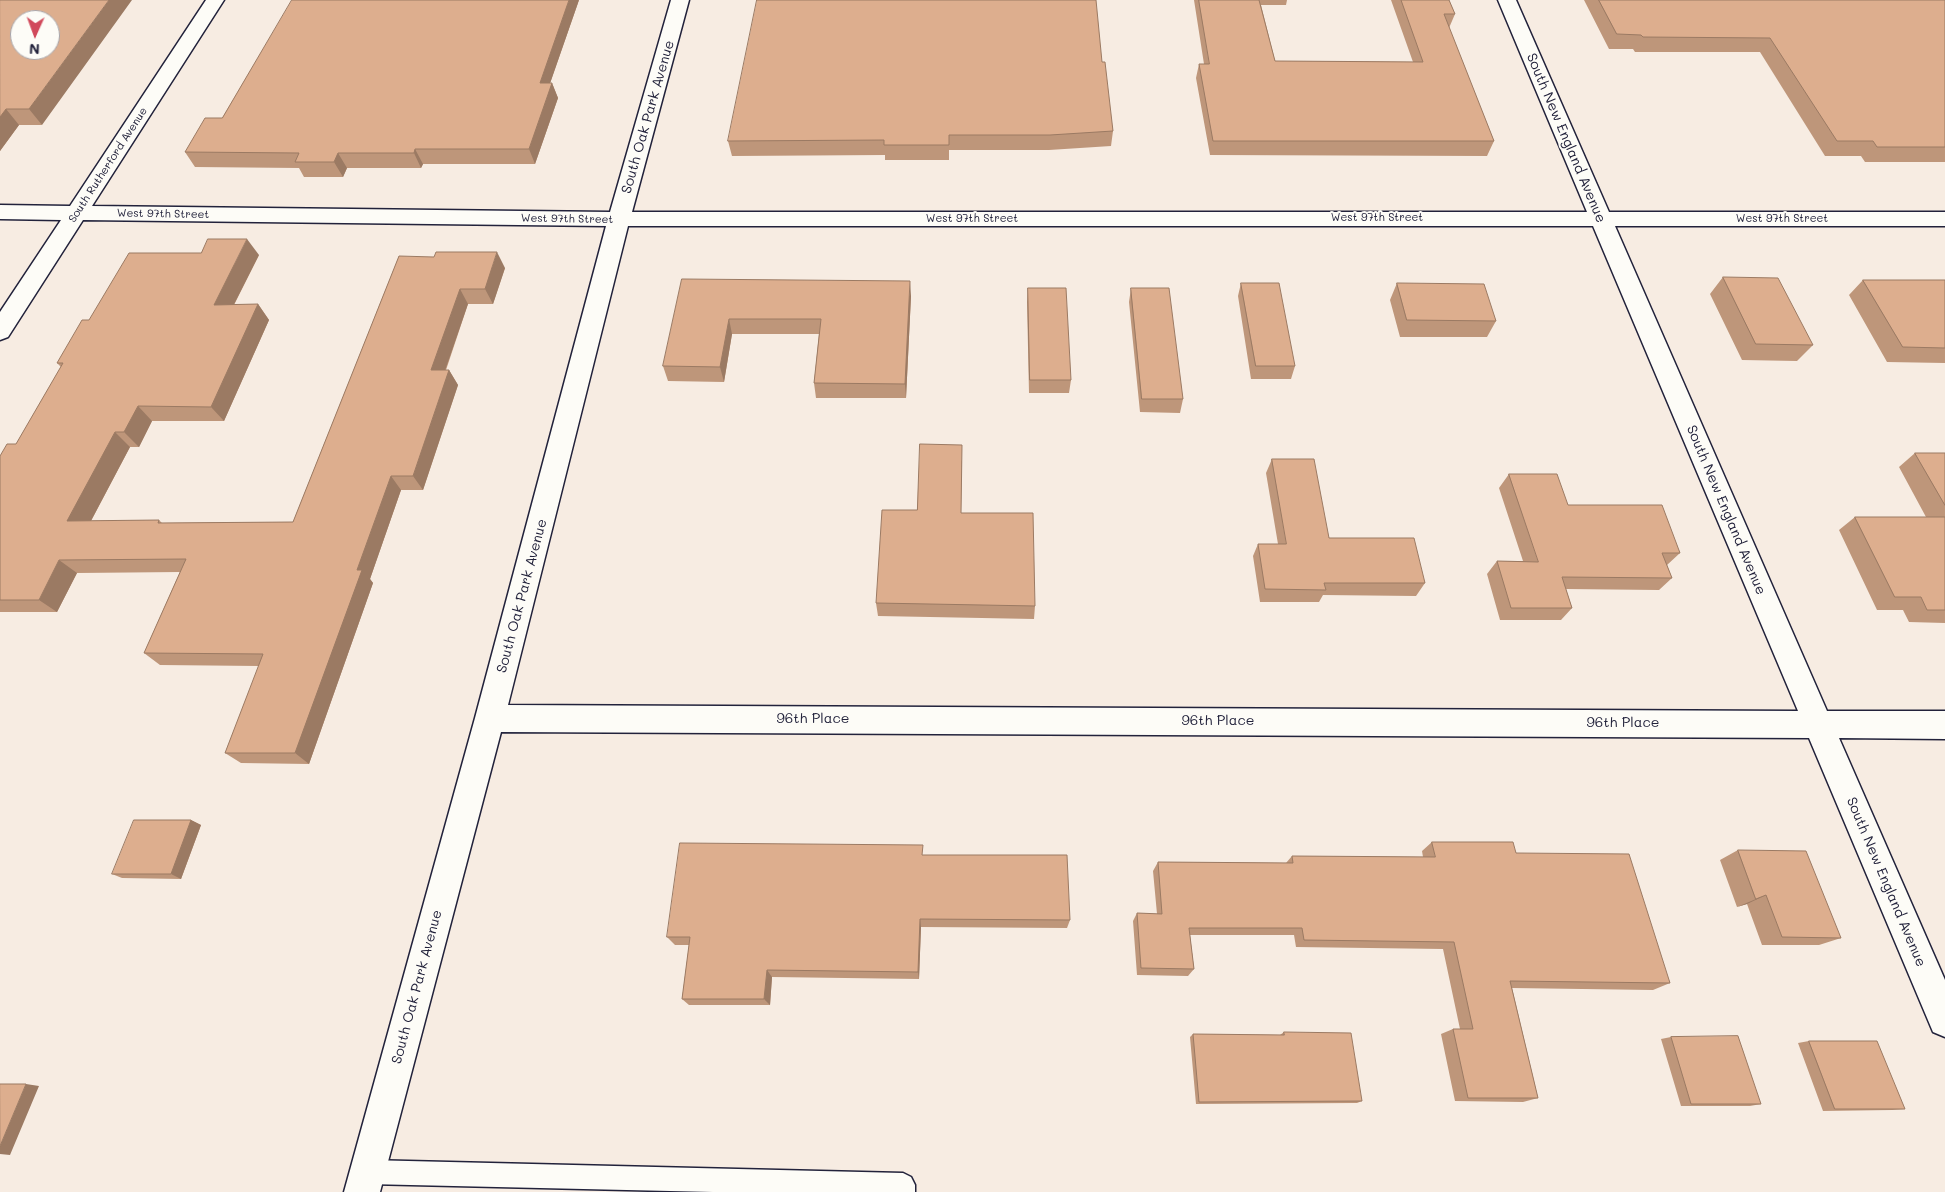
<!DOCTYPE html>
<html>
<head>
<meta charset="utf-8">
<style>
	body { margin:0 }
	#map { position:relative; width:1945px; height:1192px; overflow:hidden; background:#f7ece2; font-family:Mali,sans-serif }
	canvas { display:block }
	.north { position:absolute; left:10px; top:10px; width:50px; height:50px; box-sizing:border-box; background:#fdfcf7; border:1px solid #a5a5ac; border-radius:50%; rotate:182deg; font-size:14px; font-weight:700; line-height:20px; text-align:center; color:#22223b }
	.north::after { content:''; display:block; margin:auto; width:18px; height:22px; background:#d1495b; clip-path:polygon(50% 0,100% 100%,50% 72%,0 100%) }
</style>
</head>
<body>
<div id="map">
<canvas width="1945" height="1192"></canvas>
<div class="north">N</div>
</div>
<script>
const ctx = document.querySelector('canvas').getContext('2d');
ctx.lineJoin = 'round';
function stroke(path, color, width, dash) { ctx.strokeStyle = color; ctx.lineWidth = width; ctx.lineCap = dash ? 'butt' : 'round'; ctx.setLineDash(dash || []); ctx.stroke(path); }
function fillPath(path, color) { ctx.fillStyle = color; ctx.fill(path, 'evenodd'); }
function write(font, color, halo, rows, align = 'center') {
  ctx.font = font + ' Mali,sans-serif'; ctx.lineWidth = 4; ctx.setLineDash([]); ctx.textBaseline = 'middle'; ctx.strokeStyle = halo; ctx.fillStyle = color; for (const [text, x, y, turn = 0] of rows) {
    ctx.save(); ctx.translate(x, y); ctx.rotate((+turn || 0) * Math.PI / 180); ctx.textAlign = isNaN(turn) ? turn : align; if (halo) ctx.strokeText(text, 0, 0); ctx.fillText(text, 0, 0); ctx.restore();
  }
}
const service = new Path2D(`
	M367,1160L903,1173L911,1177L915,1185V1192H713L367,1184L359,1180L355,1172L359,1164Z`);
const minor = new Path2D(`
	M206,0H224L92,206L610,212L671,0H689L632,212H1587L1498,0H1516L1609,212H1945V226H1615L1827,711H1945V739L1839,738L1945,980V1037L1933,1032L1809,738L501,732L380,1192H344L475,718L606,226L83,220L8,337L0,340V312L61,220L0,219V205L70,206ZM628,226H1593L1798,711L508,705Z`);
const wall = new Path2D(`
	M0,0L42,125H19L0,151Z
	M579,0L550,83H552L558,98L535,164H423L421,168H347L343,177H304L299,168L195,167L185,152L222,118Z
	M1194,0H1287L1286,5H1261L1275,61L1413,62L1391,0H1449L1455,14L1449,28L1494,141L1487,156L1210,155L1196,78L1199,64H1204Z
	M1584,0H1945V162H1865L1861,156H1825L1760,52H1635L1633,49H1609Z
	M1102,62L1113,131L1111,146L1049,150H949V160H885V155L732,156L728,141Z
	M259,255L234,305L258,304L269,320L224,421H152L139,447H130L91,521L159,520L162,523L293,522L399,256L505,268L493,304H468L446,370H449L458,385L423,490H401L370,579L373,583L309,764L241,763L225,753L259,666L160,665L144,653L180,572L77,573L57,612H0V456L16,444L61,367L57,363L89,320Z
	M1723,277L1813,345L1797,361L1742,360L1710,294Z
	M682,279L911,296L906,398H816L814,383L819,334H732L724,382L668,381L663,366Z
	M1863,280H1945V363L1887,362L1849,295Z
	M1241,283L1295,366L1291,379H1251L1238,296Z
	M1397,283L1496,321L1487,337H1400L1390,300Z
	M1028,288L1071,380L1069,393H1029L1027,302Z
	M1131,288L1183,399L1180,413L1140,412L1129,302Z
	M1915,453H1945V623L1909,622L1903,610H1877L1839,530L1855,517H1926L1899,467Z
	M1272,459L1329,538L1425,583L1416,596L1323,595L1319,602H1260L1253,556L1258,544H1278L1266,473Z
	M962,460L961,513L1035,606L1034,619L878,616L876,603L917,510Z
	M1509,474L1568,505L1680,553L1667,565L1672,578L1659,590L1566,589L1572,608L1561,620H1500L1487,574L1497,561H1523L1499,488Z
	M191,820L201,825L181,879L122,878L112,874Z
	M1432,842L1516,853L1670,983L1653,990L1512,988L1538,1098L1523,1102L1455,1101L1441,1034L1453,1029H1460L1443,949L1296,947L1294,935H1190L1194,969L1188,976L1137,975L1133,921L1137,913L1157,914L1153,871L1158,862L1286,863L1292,856L1423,857L1422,851Z
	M1738,850L1841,938L1819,945H1762L1747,904L1737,907L1720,860Z
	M924,855L1070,920L1067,928L921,927L919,979L772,977L770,1005H689L682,999L689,945H675L667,937Z
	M1284,1032L1362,1101L1357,1103L1196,1104L1190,1037L1193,1034L1280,1035Z
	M1671,1037L1761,1104L1750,1106H1681L1661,1039Z
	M1809,1041L1905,1109L1892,1110L1823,1111L1798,1043Z`);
const shadedWall = new Path2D(`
	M109,0H132L42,125L29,109Z
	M569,0H579L545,98L540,83Z
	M552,83L558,98L535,164L529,149Z
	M6,109L19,125L0,151V117Z
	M415,149L423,164L421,168L414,153Z
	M338,153L347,168L343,177L334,162Z
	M247,239L259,255L226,320L214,305Z
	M497,252L505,268L493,304L485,289Z
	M910,281L911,296L906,398L905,384Z
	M460,289L468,304L440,385L431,370Z
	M258,304L269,320L224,421L211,407Z
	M729,319L732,334L724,382L720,367Z
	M449,370L458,385L423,490L413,476Z
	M138,406L152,421L139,447L124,432Z
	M115,432L130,447L84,534L67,521Z
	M391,476L401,490L370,579L373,583L309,764L295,753L357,570Z
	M59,560L77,573L57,612L39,600Z
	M191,820L201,825L181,879L171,874Z
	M1766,895L1747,904L1737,907L1756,899Z
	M920,919L921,927L919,979L918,972Z
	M767,970L772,977L770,1005L764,999Z
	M26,1084L39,1086L10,1155L0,1154V1146Z`);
const building = new Path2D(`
	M0,0H109L29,109H6L0,117ZM20,20H50V50H20Z
	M292,0H569L540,83H552L529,149H415L414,153H338L334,162H295L299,153L185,152L205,118H222Z
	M757,0H1096L1102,62H1105L1113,131L1050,135H949V145H884V140L728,141Z
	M1199,0H1259L1275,61L1423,62L1401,0H1449L1455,14H1444L1494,141H1213L1199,64H1209Z
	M1599,0H1945V147H1877L1873,141H1837L1770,38L1643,37L1641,35L1617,34Z
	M208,239H247L214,305L258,304L211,407L138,406L124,432H115L67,521L159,520L158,523L293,522L399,256L434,257L436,252H497L485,289H460L431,370H449L413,476H391L357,570H362L295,753H225L263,654L144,653L186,559L59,560L39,600H0V456L7,444H16L63,363H57L82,320H89L129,253H201Z
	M1723,277L1778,278L1813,345L1756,344Z
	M682,279L910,281L905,384L814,383L821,319H729L720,367L663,366Z
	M1863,280H1945V348L1903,347Z
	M1241,283H1279L1295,366H1256Z
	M1397,283L1484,284L1496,321L1407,320Z
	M1028,288H1066L1071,380H1030Z
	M1131,288H1169L1183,399H1142Z
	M920,444L962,445L961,513H1033L1035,606L876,603L882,510H917Z
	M1915,453H1945V505Z
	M1272,459H1314L1329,538H1414L1425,583H1324L1326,590L1265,589L1258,544H1286Z
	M1509,474H1557L1568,505H1662L1680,553H1662L1672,578L1562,577L1572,608H1511L1497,561L1538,562Z
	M1855,517H1945V610H1927L1921,597H1895Z
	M134,820H191L171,874H112Z
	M1432,842H1513L1516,853L1629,854L1670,983L1510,981L1538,1098H1468L1453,1029H1473L1454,942L1304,940L1302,928H1189L1194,969L1141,968L1137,913L1162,914L1158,862L1293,863L1292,856L1435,857Z
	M680,843L923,845L922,855H1067L1070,920L920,919L918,972L767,970L764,999H682L690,937H667Z
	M1738,850L1806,851L1841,938L1782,937L1766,895L1756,899Z
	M1284,1032L1351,1033L1362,1101L1199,1102L1193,1034L1284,1035Z
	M1738,1036L1761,1104H1691L1671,1037Z
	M1809,1041H1877L1905,1109H1835Z
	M0,1084H26L0,1146Z`);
const farStreetnames = [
	["South Rutherford Avenue",108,165,-57],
	["West 97th Street",163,214,1],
	["West 97th Street",1377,218],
	["West 97th Street",567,219,1],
	["West 97th Street",972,219],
	["West 97th Street",1782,219]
];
const streetNames = [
	["South Oak Park Avenue",648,117,-74],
	["South New England Avenue",1566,138,67],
	["South New England Avenue",1726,510,67],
	["South Oak Park Avenue",522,596,-75],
	["96th Place",813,719],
	["96th Place",1218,721],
	["96th Place",1623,723],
	["South New England Avenue",1886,882,67],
	["South Oak Park Avenue",417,987,-75]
];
stroke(service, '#22223b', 3);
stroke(minor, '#22223b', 3);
fillPath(service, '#fdfcf7');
fillPath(minor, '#fdfcf7');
fillPath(wall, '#be967a');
fillPath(shadedWall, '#9b7a63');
fillPath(building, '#ddae8e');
stroke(building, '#9b7a63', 1);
write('11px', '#22223b', '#fdfcf7', farStreetnames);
write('14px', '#22223b', '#fdfcf7', streetNames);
</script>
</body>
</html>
